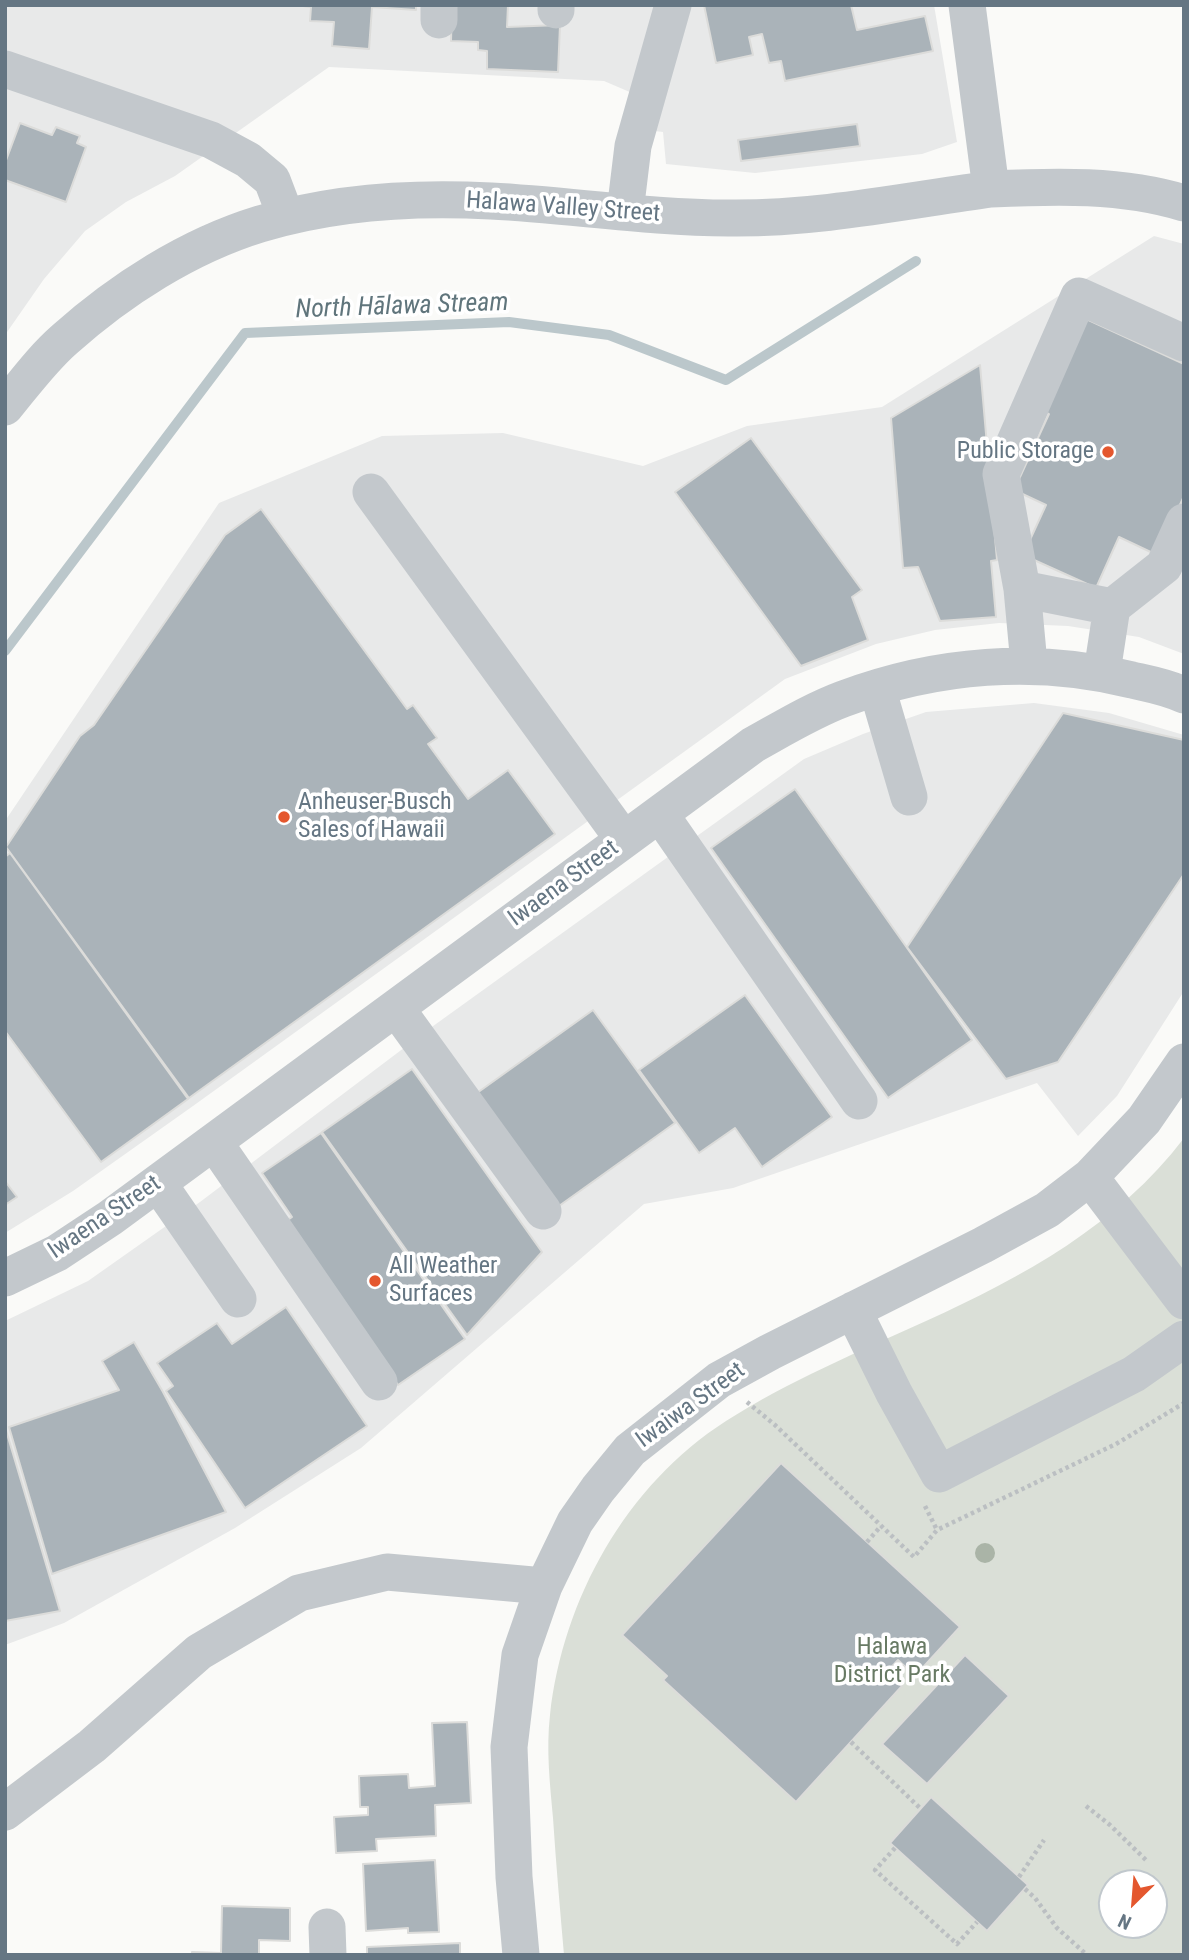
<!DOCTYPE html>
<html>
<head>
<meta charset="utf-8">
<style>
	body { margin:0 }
	#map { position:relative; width:1189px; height:1960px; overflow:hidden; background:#fafaf8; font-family:"Roboto Condensed",sans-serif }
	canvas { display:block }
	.frame { position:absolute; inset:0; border:7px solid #657683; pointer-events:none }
	.north { position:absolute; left:1098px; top:1869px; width:70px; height:70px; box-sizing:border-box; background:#fff; border:2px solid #c1c8cd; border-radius:50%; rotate:205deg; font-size:19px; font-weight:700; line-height:28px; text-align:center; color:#657683 }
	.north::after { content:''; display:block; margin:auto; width:24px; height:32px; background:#e4572e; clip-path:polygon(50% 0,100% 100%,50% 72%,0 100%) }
</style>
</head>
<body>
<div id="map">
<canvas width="1189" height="1960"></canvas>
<div class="frame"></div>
<div class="north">N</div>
</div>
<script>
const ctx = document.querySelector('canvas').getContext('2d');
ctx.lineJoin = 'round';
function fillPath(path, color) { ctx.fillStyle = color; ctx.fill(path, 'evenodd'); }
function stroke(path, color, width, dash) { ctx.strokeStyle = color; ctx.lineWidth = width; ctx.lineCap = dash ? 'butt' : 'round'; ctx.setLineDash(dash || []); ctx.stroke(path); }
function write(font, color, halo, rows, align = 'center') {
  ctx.font = font + ' "Roboto Condensed",sans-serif'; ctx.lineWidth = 7; ctx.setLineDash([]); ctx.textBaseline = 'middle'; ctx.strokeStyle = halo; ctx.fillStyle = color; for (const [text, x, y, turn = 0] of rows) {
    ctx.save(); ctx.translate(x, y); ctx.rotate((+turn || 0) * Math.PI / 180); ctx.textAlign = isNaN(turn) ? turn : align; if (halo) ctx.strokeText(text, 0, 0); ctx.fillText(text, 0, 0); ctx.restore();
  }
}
const built = new Path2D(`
	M5,5H934L957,142L922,154L755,173L666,164L663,132L623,127L632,93L604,81L329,67L175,176L126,202L85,231L44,279L5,335Z
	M1154,236L1184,244V654L1139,637L1068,626L999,623L935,630L876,644L785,679L193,1106L73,1191L5,1233V821L219,503L382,436L503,433L643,466L747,426L882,407Z
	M1034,703L1109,713L1184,735V991L1117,1096L1078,1136L1037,1083L733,1188L644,1204L361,1448L235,1528L64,1623L5,1645V1321L88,1281L200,1202L429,1029L804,759L863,734L926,712Z`);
const green = new Path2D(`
	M1184,1138V1955H564C560,1909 556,1864 553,1818C550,1784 546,1750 550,1715C563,1599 626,1485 726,1421C789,1381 858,1352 926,1321C1023,1277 1118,1225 1184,1138ZM1112,1883H1154V1925H1112Z`);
const stream = new Path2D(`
	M5,651L245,333L509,322L609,335L726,380L916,261`);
const building = new Path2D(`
	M294,5H416V10L372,7L369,49L332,46L334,22L310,21L311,7Z
	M452,5H508L507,27L560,25L558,72L487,69V51L478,50V42L451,41Z
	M704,5H851L857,30L925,16L933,51L785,81L781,61L769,63L762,34L749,37L753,55L716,63Z
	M20,123L52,135L56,127L80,136L77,143L86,147L66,202L5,180V163Z
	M857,124L860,146L741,161L738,140Z
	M1084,318L1184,364V496L1157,555L1119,537L1096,588L1023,555L1046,505L1014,490L1049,414L1042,410Z
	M980,365L997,560L991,561L996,617L940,621L918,567L903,568L891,418Z
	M751,438L862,590L852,597L868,640L801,666L675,492Z
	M261,509L407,709L413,705L437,738L428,744L468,799L508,770L555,834L189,1098L6,847L80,736L94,725L225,535Z
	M1063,713L1184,740V874L1058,1062L1006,1079L907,947Z
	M795,789L972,1040L888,1098L711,848Z
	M10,853L188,1099L101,1162L5,1031V857Z
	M745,995L832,1117L762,1167L735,1128L699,1153L639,1070Z
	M593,1010L675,1123L559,1206L477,1093Z
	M412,1069L542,1252L467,1335L322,1132Z
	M321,1133L465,1339L398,1385L285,1222L292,1217L262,1173Z
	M5,1181L17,1197L5,1205Z
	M286,1307L367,1426L245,1508L166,1391L173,1386L157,1363L217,1323L232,1344Z
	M134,1342L163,1392L226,1512L52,1574L9,1427L119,1390L102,1361Z
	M5,1427L60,1611L5,1621Z
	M781,1463L960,1627L915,1676L898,1660L887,1672L902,1686L796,1802L663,1680L667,1676L622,1635Z
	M965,1655L1009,1696L927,1784L882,1744Z
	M467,1722L471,1803L435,1805L436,1836L376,1839L377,1851L336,1853L334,1817L368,1815V1807H360L359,1776L408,1774L409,1788L435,1786L432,1723Z
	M931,1797L1028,1885L987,1931L890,1843Z
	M435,1860L439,1932L408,1933V1928L366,1931L363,1864Z
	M222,1906L290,1908V1941L259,1940V1955H192V1952L221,1953Z
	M460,1943V1955H367V1947Z`);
const path = new Path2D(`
	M747,1402L775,1425L914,1557L937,1530L1116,1444L1184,1403
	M925,1506L937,1530
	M867,1542L881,1526
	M851,1742L921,1809
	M1086,1806L1110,1825L1148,1862
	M895,1848L875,1870L957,1944L977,1922
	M1019,1877L1044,1840
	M1025,1889L1035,1898L1057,1928L1087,1955`);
const minor = new Path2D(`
	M967,5L991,189
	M556,10V5
	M439,20V5
	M5,69L211,140L248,160L272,180L286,217
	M625,212L633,146L673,5
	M5,407C24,384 42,359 65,339C120,290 188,246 260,224C333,202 415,197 491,201C570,205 649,218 729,218C817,219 904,201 991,189C1055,186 1122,184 1184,203
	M371,492L624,840
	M1022,589L1112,607
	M1029,664L1022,589L1001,474L1079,296L1184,343
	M1102,672L1112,607L1164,566L1184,522
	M877,688L909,797
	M660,814L859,1101
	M396,1008L543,1211
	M214,1142L379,1382
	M1090,1177L1184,1301
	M158,1183L238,1299
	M5,1278L57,1253L110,1218L753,745C782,729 811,711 843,699C936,664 1036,656 1132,680C1150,684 1167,687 1184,695
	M853,1310L894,1393L939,1474L1134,1374L1184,1339
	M5,1812L92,1746L199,1652L299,1593L387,1572L544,1586
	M327,1927L328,1955
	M521,1955L514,1877L509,1747L520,1655L544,1586L575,1522L598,1489L630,1450L719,1380L770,1352L983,1245L1047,1210L1090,1177L1144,1120L1184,1062`);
const trees = [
	[985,1553]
];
const markers = [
	[1108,452,7,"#e4572e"],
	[284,817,7,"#e4572e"],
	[375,1281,7,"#e4572e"]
];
const streetNames = [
	["Halawa Valley Street",563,208,4],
	["Iwaena Street",564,884,-36],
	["Iwaena Street",105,1218,-34],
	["Iwaiwa Street",691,1406,-36]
];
const poiNames = [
	["Public Storage",1094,452,"right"],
	["Anheuser-Busch",298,803],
	["Sales of Hawaii",298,831],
	["All Weather",389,1267],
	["Surfaces",389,1295]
];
const parkNames = [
	["Halawa",892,1648],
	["District Park",892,1676]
];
const waterNames = [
	["North Hālawa Stream",402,307,-2]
];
fillPath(built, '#e8e9e9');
fillPath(green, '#dadfd7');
stroke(stream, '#bbc7cb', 10);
fillPath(building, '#aab3b9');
stroke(building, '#dcdcda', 2);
stroke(path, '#bbbfc2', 4.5, [3.5, 3.5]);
stroke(minor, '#c3c8cc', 37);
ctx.fillStyle = '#aab4a7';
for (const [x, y] of trees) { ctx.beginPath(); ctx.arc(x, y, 10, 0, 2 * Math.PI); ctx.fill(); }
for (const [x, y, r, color] of markers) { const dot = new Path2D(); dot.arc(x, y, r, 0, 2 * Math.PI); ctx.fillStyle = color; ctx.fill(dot); stroke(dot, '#fff', 2.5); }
write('24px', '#657683', '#fff', streetNames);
write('24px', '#657683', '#fff', poiNames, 'left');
write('24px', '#687a64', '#fff', parkNames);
write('italic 26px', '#60757c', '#fff', waterNames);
</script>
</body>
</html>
